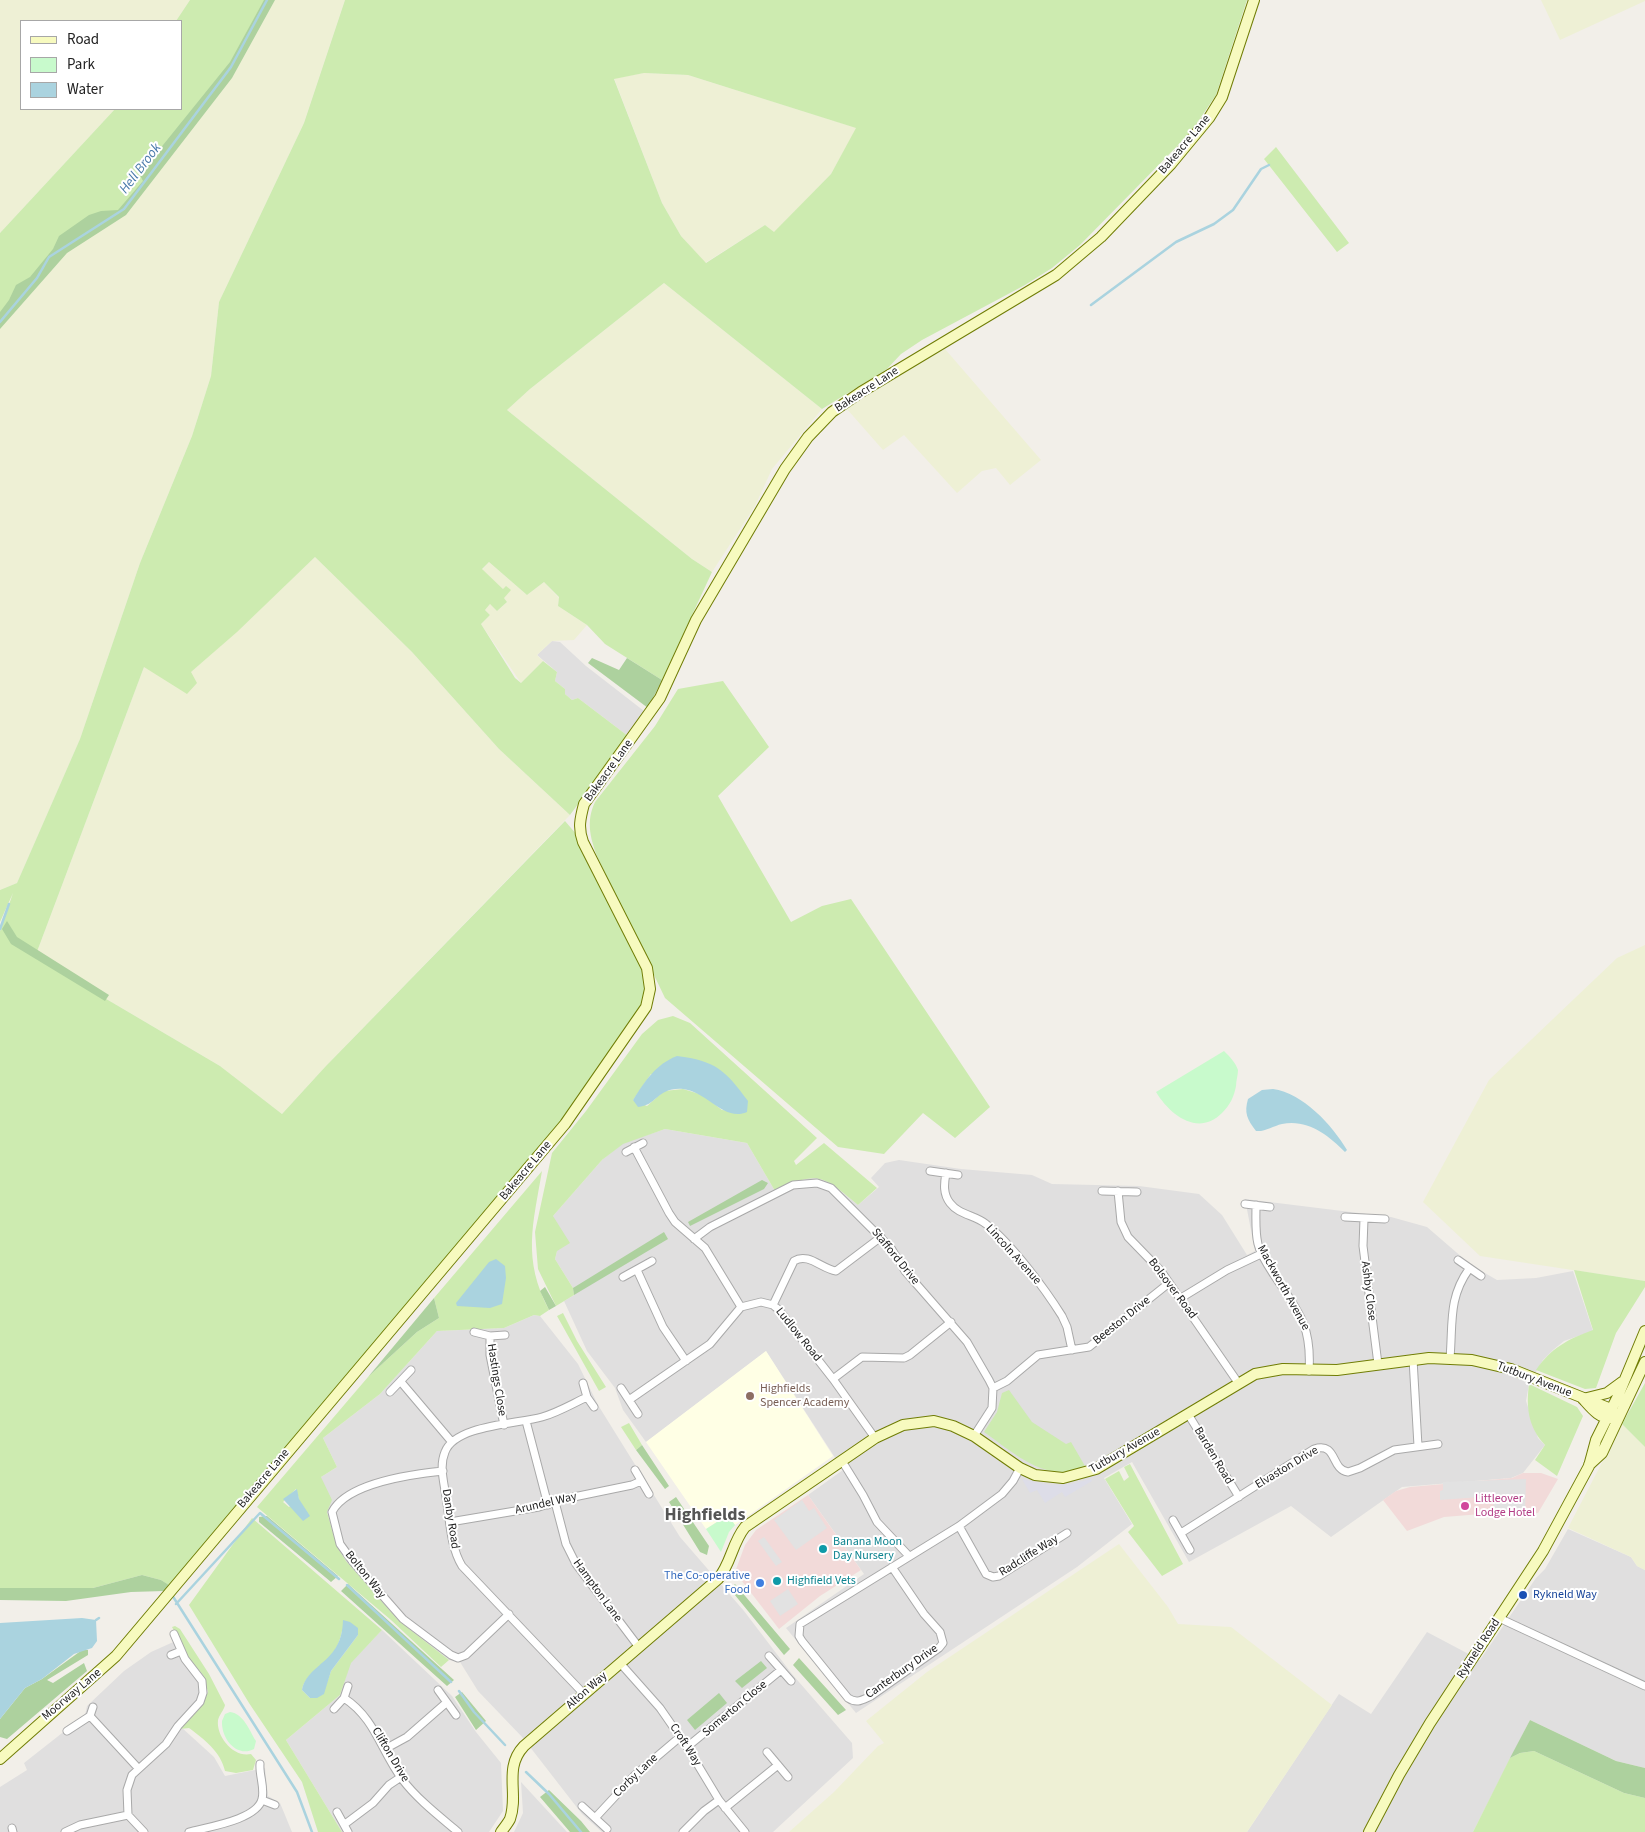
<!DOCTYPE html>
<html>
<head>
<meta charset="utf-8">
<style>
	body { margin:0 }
	#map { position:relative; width:1645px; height:1832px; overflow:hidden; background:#f2efe9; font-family:"Source Sans 3",sans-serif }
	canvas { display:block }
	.legend { position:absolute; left:20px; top:20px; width:162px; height:90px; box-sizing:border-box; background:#fff; border:1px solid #a7a7a7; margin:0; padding:6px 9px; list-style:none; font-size:15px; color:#222 }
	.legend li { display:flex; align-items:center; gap:10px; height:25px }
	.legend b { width:25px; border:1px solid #a7a7a7 }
</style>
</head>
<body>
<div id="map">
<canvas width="1645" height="1832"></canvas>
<ul class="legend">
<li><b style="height:6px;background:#f7fabf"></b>Road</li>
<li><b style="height:14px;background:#c8facc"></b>Park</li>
<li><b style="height:14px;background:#aad3df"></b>Water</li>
</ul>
</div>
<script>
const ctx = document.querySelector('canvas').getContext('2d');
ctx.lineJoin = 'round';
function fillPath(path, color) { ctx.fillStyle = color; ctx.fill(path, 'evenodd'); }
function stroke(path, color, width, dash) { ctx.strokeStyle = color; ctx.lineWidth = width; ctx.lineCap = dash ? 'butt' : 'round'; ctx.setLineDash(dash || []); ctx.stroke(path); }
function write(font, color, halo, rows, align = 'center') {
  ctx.font = font + ' "Source Sans 3",sans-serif'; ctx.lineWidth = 4; ctx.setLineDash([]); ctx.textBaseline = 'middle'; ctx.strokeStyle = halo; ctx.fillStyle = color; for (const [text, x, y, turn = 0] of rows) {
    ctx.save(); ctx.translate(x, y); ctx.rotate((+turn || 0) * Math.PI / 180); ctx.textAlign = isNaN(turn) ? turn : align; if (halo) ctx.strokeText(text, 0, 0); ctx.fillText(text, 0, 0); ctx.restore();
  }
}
const residential = new Path2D(`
	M552,641L560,642L586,666L644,711L628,736L578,698L572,700L565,694V689L555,681L557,672L537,655Z
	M665,1129L747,1143L775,1191L811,1177L830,1182L858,1205L879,1187L871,1178L885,1163L899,1160L961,1169L1032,1175L1052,1184L1139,1186L1199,1194L1222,1215L1247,1255L1255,1251L1245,1199L1391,1217L1427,1227L1471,1265L1497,1280L1536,1278L1573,1271L1593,1331L1564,1341L1553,1350L1543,1360L1529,1384L1526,1401L1538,1438L1545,1445L1523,1473L1511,1478L1402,1487L1331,1537L1291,1506L1189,1562L1132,1462L1104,1478L1132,1524L1077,1567L856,1713L786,1628L864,1574L808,1495L843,1470L766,1351L646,1442L623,1410L615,1388L587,1351L564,1301L574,1295L573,1288L555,1259L557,1251L553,1216L602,1160L623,1143Z
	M534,1315L540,1316L578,1364L598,1405L680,1537L744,1611L792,1674L852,1743L853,1758L773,1832H602L582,1814L523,1738L478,1691L460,1662L449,1660L399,1621L345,1561L337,1547L327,1512L321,1477L337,1467L323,1438L380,1394L437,1331L504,1328Z
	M1568,1529L1631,1557L1637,1566L1645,1570V1768L1616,1761L1530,1720L1473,1832H1247L1339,1694L1371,1714L1427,1632L1480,1660L1536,1578L1545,1569Z
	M382,1630L452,1696L476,1732L501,1763L503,1811L489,1832H342L286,1740L340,1695L350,1663Z
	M180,1639L190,1660L204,1677L208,1693L203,1705L181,1727L214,1757L225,1776L265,1768L268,1796L280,1803L292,1832H0V1787L27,1770L24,1763L85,1715L87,1706L124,1671L151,1652Z
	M521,1782L567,1832H514L523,1813Z`);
const commercial = new Path2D(`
	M1523,1473H1541L1558,1479L1538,1513H1494L1444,1517L1407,1531L1383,1500L1396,1491L1410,1487L1512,1478Z
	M808,1495L861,1570L820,1596L779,1629L735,1572L745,1545L756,1530Z`);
const education = new Path2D(`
	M766,1351L833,1456L735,1525L727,1515L706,1529L646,1442Z`);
const farmland = new Path2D(`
	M0,0H190L176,21H21V109H115L0,233Z
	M272,0H345L304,123L219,302L211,376L192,436L140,563L80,739L17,883L0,890V322L60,255Z
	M1541,0H1645V1L1560,40Z
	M644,73L688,75L857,128L831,174L774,233L765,225L705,263L681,236L662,203L614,78Z
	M664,283L822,409L772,469L755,506L712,572L692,559L507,410L530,389Z
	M945,349L1041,460L1010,485L996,468L982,471L957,493L904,435L883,450L846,408L868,392Z
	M315,557L412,652L499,749L570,815L325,1067L282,1114L220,1066L35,957L144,667L191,672L237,631Z
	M489,562L527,595L544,582L559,598L558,606L587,625L574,640L552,641L537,655L543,661L521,683L481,624L490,615L485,610L490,604L497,611L507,602L504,598L503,589L482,570Z
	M1645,945V1281L1480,1256L1423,1202L1489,1080L1617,958Z
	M1622,1424L1645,1447V1570L1637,1566L1631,1557L1568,1528Z
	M1119,1544L1168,1607L1178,1624L1231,1627L1332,1705L1247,1832H789L834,1792L878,1746L884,1743L866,1721L927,1672Z`);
const grass = new Path2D(`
	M190,0H267L231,67L124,209L49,257L0,322V233L115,109H181V21H176Z
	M345,0H1247L1216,95L1191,132L1080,245L1052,268L1025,285L922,340L901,354L887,369L822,409L664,283L530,389L507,410L692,559L712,572L662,680L605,644L587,625L558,606L559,597L544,582L527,595L489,562L482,569L503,589L506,586L511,590L504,598L507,602L497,611L490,604L485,610L490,615L481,624L515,678L521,683L543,661L557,672L555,681L565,689V694L572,700L578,698L628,736L570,815L499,749L412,652L315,557L237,632L191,672L197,683L187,694L144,667L35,957L220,1066L282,1114L325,1067L565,821L583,842L639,953L649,999L583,1100L173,1588L161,1580L142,1575L93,1588H0V931L13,893L0,922V890L17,883L80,739L140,563L192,436L211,376L219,302L304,123ZM644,73L688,75L856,128L831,174L774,232L765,225L706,263L681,236L662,203L614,79Z
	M1276,147L1349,243L1337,252L1264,159Z
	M723,681L769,747L718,796L791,922L822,906L851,899L990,1107L955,1138L923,1113L884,1154L838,1147L665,998L597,856C590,837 586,821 595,802L655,726L678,689Z
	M673,1016L690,1023L817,1138L794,1161L796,1165L824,1143L877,1188L858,1205C822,1175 819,1170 775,1191L747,1143L665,1129L623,1144L602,1160L553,1216L570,1243L557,1251L555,1259L573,1288L574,1295L556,1306L538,1269L535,1232L552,1153L586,1111L642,1034L658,1020ZM651,1074L747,1112L722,1110L703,1095L683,1089L664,1091L647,1106L633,1100Z
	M542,1171C533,1224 522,1259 549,1310L540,1316L534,1315L504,1328L437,1331L380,1394L323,1438L337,1467L321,1477L332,1500L327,1512L337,1547L346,1561L399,1621L449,1660L441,1667L391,1620L257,1507L368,1377L417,1332L439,1318L434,1298ZM296,1489L299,1499L289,1507L283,1502Z
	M1574,1270L1645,1281V1287L1616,1333L1596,1388L1585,1389L1536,1370C1551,1348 1568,1339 1593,1330Z
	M563,1313L577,1341L606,1387L599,1391L557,1316Z
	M1645,1383V1447L1622,1424Z
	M1529,1384L1577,1407L1583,1416L1557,1476L1535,1460L1545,1445C1528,1427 1526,1407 1529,1384Z
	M1009,1390L1032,1422L1066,1444L1071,1442L1085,1466C1048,1486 1013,1452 984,1432L997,1412L1002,1393Z
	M629,1423L642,1445L636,1450L621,1427Z
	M1130,1464L1183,1564L1162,1576L1128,1532L1134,1526L1105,1479L1119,1471L1124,1481L1129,1477L1124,1467Z
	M252,1518L382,1630L351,1663L340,1695L286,1740L342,1832H318L302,1782L249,1703L189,1605ZM342,1631L358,1635L331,1671L323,1694L310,1698L302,1690C305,1675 318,1671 328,1660C335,1652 340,1642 342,1631Z
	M175,1626L180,1629L209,1674L225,1705C224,1710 219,1715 218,1720C216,1737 234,1758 251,1754L256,1760L253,1770L236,1773L225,1771C221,1752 204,1739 189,1728L180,1729L200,1708L208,1692L203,1675L188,1657L172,1627Z
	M1534,1751L1624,1793L1645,1798V1832H1473L1510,1758L1520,1753Z`);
const forest = new Path2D(`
	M264,0H275L232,78L126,215L67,253L0,329V312L9,300L16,285L30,277L53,249L59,236L89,215L101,211L118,210L143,181L138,171L159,150L230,62Z
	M592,658L619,670L627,658L662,680L648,708L588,663Z
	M7,921L17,937L109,995L105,1001L11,944L2,929Z
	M762,1180L768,1183L764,1189L690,1226L688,1222Z
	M664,1232L668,1239L574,1295L573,1288Z
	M545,1287L556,1306L549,1310L540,1291Z
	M434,1298L439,1318L417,1332L368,1377Z
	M642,1445L669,1486L665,1489L636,1450Z
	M676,1497L709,1546L707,1555L700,1552L669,1502Z
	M267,1516L338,1576L331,1582L259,1522V1517Z
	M142,1575L161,1580L169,1585L164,1591L131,1592L66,1601L0,1600V1588H93Z
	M348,1584L454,1680L447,1686L341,1591Z
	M735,1584L790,1649L784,1655L730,1589Z
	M82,1650H88V1655L47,1680L53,1683L84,1663L87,1671L7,1739L0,1737V1719L25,1688L42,1679Z
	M799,1658L846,1710L838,1715L793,1665Z
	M761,1661L767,1668L742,1688L735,1681Z
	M462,1692L486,1721L476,1730L455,1697Z
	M719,1693L727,1703L695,1730L687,1720Z
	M1530,1720L1616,1761L1645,1768V1798L1624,1793L1534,1751L1520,1753L1510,1758Z
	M549,1790L581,1821L590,1832H570L540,1797Z`);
const park = new Path2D(`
	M1224,1051C1229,1056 1236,1063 1238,1070C1238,1075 1236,1081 1236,1086C1234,1097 1230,1105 1222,1113C1198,1137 1170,1115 1156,1092Z
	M728,1515L735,1525L729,1532L721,1552L706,1529Z
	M230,1712C244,1714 249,1730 256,1741L254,1749C237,1758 221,1739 222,1721L225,1714Z`);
const parking = new Path2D(`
	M1526,1479L1525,1512L1494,1511L1493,1496L1440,1500V1491L1443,1490V1482Z
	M802,1500L809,1511L814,1508L827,1528L796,1550L774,1520Z
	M764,1537L782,1562L776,1566L758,1541Z
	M788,1589L798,1604L780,1616L770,1601Z`);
const plaza = new Path2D(`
	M1022,1479L1049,1485L1070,1484L1091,1479L1092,1481L1065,1497L1062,1492L1045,1503L1037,1490L1030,1493Z`);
const water = new Path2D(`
	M677,1056C716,1061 725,1070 748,1101L747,1112C724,1122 708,1092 683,1089C657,1087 657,1106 638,1107L633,1100C645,1081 656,1064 677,1056Z
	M1273,1089C1303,1093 1332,1125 1347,1150L1345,1152C1328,1135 1308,1119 1282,1124C1273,1126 1265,1132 1256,1131C1247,1119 1244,1113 1248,1099L1262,1090Z
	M496,1259L505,1266L506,1278L502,1304L490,1308L457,1306L456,1303L489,1262Z
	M297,1489L299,1499L310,1516L303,1521L283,1499Z
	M82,1618L96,1620L97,1641L92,1648L74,1654L42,1679L25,1688L0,1719V1623Z
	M343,1620L350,1622L358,1628V1635L331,1671L324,1694L317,1698H310L302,1690C308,1662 342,1664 343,1620Z`);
const stream = new Path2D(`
	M1091,305L1176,242L1214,224L1233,210L1261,169L1269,165
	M0,322L37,278L49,257L124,209L231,67L267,0
	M0,929L9,904
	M347,1585L451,1682
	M172,1595L297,1792L312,1832
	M176,1604L260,1513L339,1579
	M96,1620L99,1618
	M459,1691L474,1712L505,1745
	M526,1772L549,1794L581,1832`);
const street = new Path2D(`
	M634,1147L669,1213L675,1222L705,1248L741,1307
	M626,1152L643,1143
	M930,1171L958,1175
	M946,1173C944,1184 943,1194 950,1203C959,1215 975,1215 986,1224C1011,1243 1045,1289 1062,1316L1067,1327L1072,1350
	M1102,1191L1137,1192
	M1118,1191L1121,1222L1128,1237L1161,1271L1239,1384
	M1245,1204L1270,1207
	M1256,1205C1256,1218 1255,1232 1258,1244C1261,1256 1268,1266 1274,1275C1298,1311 1312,1325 1309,1371
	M1345,1217L1385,1219
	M1364,1219L1363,1246L1378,1364
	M694,1239L710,1227L793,1185L817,1183L831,1188L891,1248L905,1271L967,1342L989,1380L993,1388L992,1408L974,1436
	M1458,1260L1481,1276
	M637,1270L663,1327L686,1361
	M623,1277L652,1261
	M1181,1298L1227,1270L1261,1254
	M773,1305L794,1261C808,1252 822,1269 836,1271L881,1237
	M474,1332L490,1336L505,1335
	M490,1336V1355L504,1425
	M1450,1358C1453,1324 1448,1298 1469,1269
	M1413,1359L1418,1446
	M833,1379L862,1357L904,1358L910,1355L951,1322
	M401,1382L451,1441
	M583,1383L587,1397L594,1407
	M621,1388L638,1414
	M993,1388L1007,1381L1038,1355L1089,1347L1169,1283
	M390,1392L411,1370
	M629,1400L710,1344L741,1307L761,1302L773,1305L779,1310L833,1379L875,1438
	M1188,1414L1239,1497
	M526,1421L548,1505
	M842,1461L863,1495L877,1522L909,1556
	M635,1470L649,1494
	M443,1471C413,1474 347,1483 332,1512L340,1544L353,1562L403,1619L451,1655L458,1658L466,1655L509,1614
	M555,1502L566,1544L576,1564L638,1646
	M1173,1520L1190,1550
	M450,1522L539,1507L564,1499L632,1485L641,1481
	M959,1526L986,1574L993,1577L999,1576L1067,1533
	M1181,1533L1314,1449C1338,1442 1330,1469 1348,1472L1360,1468L1394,1450L1438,1444
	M892,1567L924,1614L940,1632L943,1643L939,1648L871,1696C862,1700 857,1704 848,1698L802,1641L799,1636L800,1624L959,1526L1002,1494L1013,1481L1020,1468
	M1499,1618L1645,1686
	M171,1655L181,1651
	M769,1656L791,1681
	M620,1663L660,1708L687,1747L719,1800L745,1832
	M438,1690L456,1715
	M583,1693L462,1566C450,1546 450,1520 446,1497C444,1482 439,1466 445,1452C455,1425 517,1424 542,1417C557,1413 572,1404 587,1397
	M344,1698C375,1718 381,1751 402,1779C417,1799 439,1816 458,1832
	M334,1709L344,1698L348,1686
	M90,1716L93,1707
	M67,1731L90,1716L138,1768
	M687,1747L781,1670
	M385,1749L407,1737L446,1703
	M767,1752L788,1777
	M262,1800L275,1805
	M582,1806L607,1829
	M725,1808L778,1765
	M337,1812L348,1832
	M595,1818L634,1776L680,1737
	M345,1824L373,1803L389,1785L401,1777
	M12,1828L13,1832
	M65,1832L80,1825L128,1815
	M144,1832L128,1815L127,1790L132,1775L166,1744L178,1726L200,1702L203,1693L202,1681L185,1659L174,1634
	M189,1832C207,1827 257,1820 262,1799C265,1788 259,1775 260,1764
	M683,1832L704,1811L719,1800`);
const secondary = new Path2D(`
	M1583,1399L1607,1393L1622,1382
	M1584,1400C1592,1409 1600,1419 1612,1418
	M1589,1465L1602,1453L1645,1362
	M0,1759L116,1656L565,1124L646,1007L650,989L647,968L583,842C578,828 580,819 584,804L660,698L696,620L785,469L808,437L832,412L861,392L1056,275L1101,237L1171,164L1209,118L1222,97L1254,0
	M501,1832C504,1828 508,1823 510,1819C519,1794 503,1768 524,1746L718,1579C731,1564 732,1543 745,1527L875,1438L903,1425L934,1421L953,1426L974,1436L1020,1468L1035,1475L1063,1478L1096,1469L1255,1374L1283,1369L1337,1370L1429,1358L1472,1360L1511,1369L1611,1409L1618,1418
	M1369,1832L1399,1775L1430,1723L1543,1551L1589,1466L1596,1440L1618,1396L1645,1331`);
const markers = [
	[750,1396,5,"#8d6e63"],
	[1465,1506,5,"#d1479c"],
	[823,1549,5,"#0f9aa8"],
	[777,1581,5,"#0f9aa8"],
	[760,1583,5,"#3f7fe0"],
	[1523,1595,5,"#1a4fb4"]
];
const streetNames = [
	["Bakeacre Lane",1185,145,-50],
	["Bakeacre Lane",867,390,-33],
	["Bakeacre Lane",609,771,-54],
	["Bakeacre Lane",526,1171,-50],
	["Lincoln Avenue",1013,1255,48],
	["Stafford Drive",895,1257,51],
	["Mackworth Avenue",1283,1288,61],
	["Bolsover Road",1172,1289,53],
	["Ashby Close",1368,1291,83],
	["Beeston Drive",1122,1321,-39],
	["Ludlow Road",798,1335,51],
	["Hastings Close",496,1380,81],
	["Tutbury Avenue",1534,1380,21],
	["Tutbury Avenue",1125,1451,-30],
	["Barden Road",1213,1456,59],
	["Elvaston Drive",1287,1468,-31],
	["Bakeacre Lane",264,1479,-50],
	["Arundel Way",546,1504,-13],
	["Danby Road",450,1519,81],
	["Radcliffe Way",1029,1556,-32],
	["Bolton Way",365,1575,51],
	["Hampton Lane",597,1591,54],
	["Rykneld Road",1479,1649,-57],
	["Canterbury Drive",902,1672,-35],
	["Alton Way",587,1691,-41],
	["Moorway Lane",72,1695,-40],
	["Somerton Close",735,1709,-40],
	["Croft Way",685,1745,57],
	["Clifton Drive",390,1755,59],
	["Corby Lane",636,1776,-44]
];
const educationNames = [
	["Highfields",760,1389],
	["Spencer Academy",760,1403]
];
const hotelNames = [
	["Littleover",1475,1499],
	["Lodge Hotel",1475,1513]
];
const cultureNames = [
	["Banana Moon",833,1542],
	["Day Nursery",833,1556],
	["Highfield Vets",787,1581]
];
const shopNames = [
	["The Co-operative",750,1576],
	["Food",750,1590]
];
const transitNames = [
	["Rykneld Way",1533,1595]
];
const waterNames = [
	["Hell Brook",141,169,-53]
];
const districtNames = [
	["Highfields",705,1516]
];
fillPath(residential, '#e0dfdf');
fillPath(commercial, '#f2dad9');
fillPath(education, '#ffffe5');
fillPath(farmland, '#eef0d5');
fillPath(grass, '#cdebb0');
fillPath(forest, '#add19e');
fillPath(park, '#c8facc');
fillPath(parking, '#e2e2e2');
fillPath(plaza, '#dddde8');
fillPath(water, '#aad3df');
stroke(stream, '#aad3df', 2.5);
stroke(street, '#a9a9a9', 9);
stroke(secondary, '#707d05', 12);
stroke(street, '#fff', 7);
stroke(secondary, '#f7fabf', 10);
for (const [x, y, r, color] of markers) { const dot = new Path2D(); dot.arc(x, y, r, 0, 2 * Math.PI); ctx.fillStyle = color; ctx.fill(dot); stroke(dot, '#fff', 2); }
write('12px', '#222', '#fff', streetNames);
write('12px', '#785e54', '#fff', educationNames, 'left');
write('12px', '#b23c85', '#fff', hotelNames, 'left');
write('12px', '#0d838f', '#fff', cultureNames, 'left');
write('12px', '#366cbe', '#fff', shopNames, 'right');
write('12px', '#164399', '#fff', transitNames, 'left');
write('italic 14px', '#4a7aab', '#fff', waterNames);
write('bold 18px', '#555', '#fff', districtNames);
</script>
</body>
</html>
